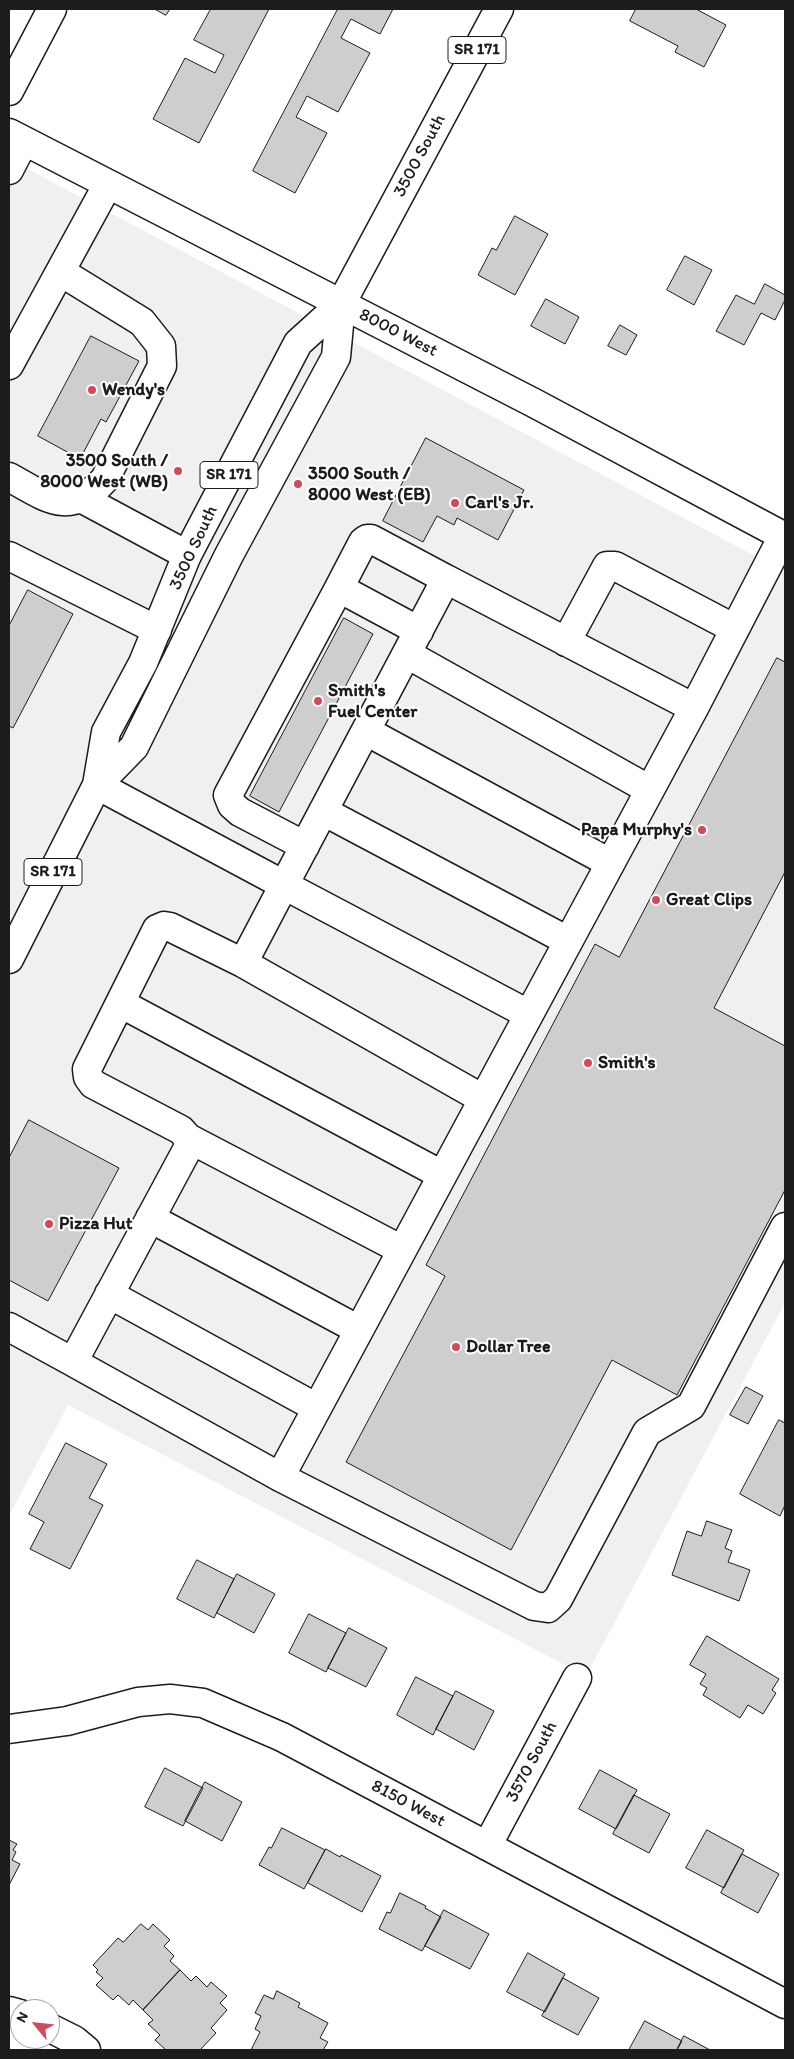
<!DOCTYPE html>
<html>
<head>
<meta charset="utf-8">
<style>
	body { margin:0 }
	#map { position:relative; width:794px; height:2059px; overflow:hidden; background:#fff; font-family:Itim,sans-serif }
	canvas { display:block }
	.frame { position:absolute; inset:0; border:10px solid #1c1c1c; pointer-events:none }
	.north { position:absolute; left:10px; top:1999px; width:50px; height:50px; box-sizing:border-box; background:#fff; border:1px solid #a4a4a4; border-radius:50%; rotate:298deg; font-size:14px; font-weight:700; line-height:20px; text-align:center; color:#1c1c1c }
	.north::after { content:''; display:block; margin:auto; width:18px; height:22px; background:#d1495b; clip-path:polygon(50% 0,100% 100%,50% 72%,0 100%) }
</style>
</head>
<body>
<div id="map">
<canvas width="794" height="2059"></canvas>
<div class="frame"></div>
<div class="north">N</div>
</div>
<script>
const ctx = document.querySelector('canvas').getContext('2d');
ctx.lineJoin = 'round';
function fillPath(path, color) { ctx.fillStyle = color; ctx.fill(path, 'evenodd'); }
function stroke(path, color, width, dash) { ctx.strokeStyle = color; ctx.lineWidth = width; ctx.lineCap = dash ? 'butt' : 'round'; ctx.setLineDash(dash || []); ctx.stroke(path); }
function write(font, color, halo, rows, align = 'center') {
  ctx.font = font + ' Itim,sans-serif'; ctx.lineWidth = 4; ctx.setLineDash([]); ctx.textBaseline = 'middle'; ctx.strokeStyle = halo; ctx.fillStyle = color; for (const [text, x, y, turn = 0] of rows) {
    ctx.save(); ctx.translate(x, y); ctx.rotate((+turn || 0) * Math.PI / 180); ctx.textAlign = isNaN(turn) ? turn : align; if (halo) ctx.strokeText(text, 0, 0); ctx.fillText(text, 0, 0); ctx.restore();
  }
}
const built = new Path2D(`
	M9,159L785,572V1303L586,1676L68,1405L9,1516Z`);
const building = new Path2D(`
	M155,9H170L166,15Z
	M211,9H269L199,143L153,119L185,58L215,73L224,55L194,40Z
	M338,9H393L380,34L351,19L341,38L370,53L338,112L307,96L296,117L327,133L295,193L253,171Z
	M636,9H696L726,25L704,67L675,52L678,46L630,21Z
	M515,216L548,234L515,295L478,275L492,248L496,250Z
	M685,256L712,270L694,305L667,290Z
	M765,284L785,295V300L775,320L761,313L744,345L716,331L736,295L754,304Z
	M546,299L579,317L565,344L531,326Z
	M620,325L637,335L626,355L608,346Z
	M91,336L139,361L106,422L101,419L80,459L38,436Z
	M426,438L524,490L498,540L457,518L454,525L437,516L423,542L383,521Z
	M28,590L73,614L13,728L9,726V626Z
	M344,618L373,634L279,812L250,796Z
	M777,658L785,662V872L714,1008L785,1046V1190L677,1395L612,1360L511,1550L346,1462L445,1276L426,1265L595,944L619,957Z
	M29,1120L119,1168L48,1301L9,1280V1158Z
	M746,1387L763,1396L748,1424L730,1415Z
	M779,1420L785,1423V1505L780,1516L740,1494Z
	M66,1443L107,1464L89,1498L103,1505L70,1569L30,1549L44,1522L29,1514Z
	M707,1521L732,1530L725,1548L732,1551L728,1562L750,1570L739,1601L672,1575L687,1531L701,1536Z
	M197,1560L234,1579L214,1618L177,1599Z
	M237,1574L275,1594L254,1633L217,1613Z
	M309,1614L346,1633L326,1672L289,1653Z
	M349,1628L387,1648L366,1687L328,1668Z
	M707,1636L779,1679L772,1690L776,1693L763,1714L748,1705L740,1718L703,1695L707,1688L700,1684L706,1674L690,1665Z
	M416,1677L453,1696L433,1735L397,1715Z
	M456,1691L494,1711L474,1750L436,1729Z
	M165,1768L203,1788L183,1826L145,1807Z
	M600,1770L637,1790L616,1829L579,1809Z
	M205,1782L242,1802L222,1841L185,1821Z
	M634,1795L670,1814L649,1853L613,1834Z
	M282,1828L325,1850L304,1889L259,1865L269,1847L271,1848Z
	M707,1830L744,1850L724,1888L686,1868Z
	M9,1840L17,1844L13,1850L16,1852L12,1860L20,1864L9,1885Z
	M326,1849L340,1857L341,1855L381,1876L362,1912L308,1883Z
	M742,1854L779,1874L758,1913L721,1893Z
	M400,1893L426,1906L425,1908L441,1917L422,1951L379,1929L387,1912L390,1913Z
	M444,1910L489,1934L470,1969L425,1946Z
	M141,1924L148,1930L153,1924L170,1940L164,1946L174,1956L170,1961L180,1970L143,2010L133,2000L129,2005L118,1995L113,2000L96,1985L103,1978L96,1972L98,1970L93,1965L118,1938L123,1942Z
	M528,1953L565,1974L545,2012L507,1992Z
	M180,1970L191,1981L196,1976L207,1987L211,1982L227,1996L220,2003L227,2010L211,2028L216,2033L200,2050H166L155,2040L160,2035L148,2024L153,2020L143,2010Z
	M563,1978L599,1998L578,2035L542,2016Z
	M277,1991L300,2003L298,2007L328,2023L320,2038L328,2042L323,2050H251L260,2032L255,2029L261,2016L255,2013L264,1995L273,1999Z
	M645,2021L682,2041L677,2050H629Z
	M684,2036L710,2050H677Z`);
const minor = new Path2D(`
	M9,91L52,9
	M9,133L534,403L785,537
	M9,170L24,141
	M9,365L108,184
	M9,477C47,498 70,518 105,479L162,366L161,346L142,322L61,272
	M81,498L187,555
	M9,556L157,630
	M339,588L363,542L367,539H371L446,579
	M566,642L607,566H615L735,629
	M407,654L650,790
	M366,731L610,863
	M323,811L568,941
	M305,846L240,812L232,805L228,795L339,588L419,631
	M243,963L483,1099
	M120,1003L442,1175
	M528,1014L284,885L446,579L694,708
	M188,1138L402,1250
	M150,1218L359,1330
	M109,1294L317,1408
	M9,1327L73,1362L188,1148V1138L181,1130L93,1084L88,1077L87,1069L157,929L164,926L170,927L243,963L284,885L97,785
	M73,1362L280,1477L534,1606L548,1608L558,1599L647,1432L691,1406L785,1227
	M280,1477L694,708L783,536
	M9,1729L67,1721L138,1702L170,1699L203,1703L282,1737L785,2004
	M487,1846L577,1678
	M9,2011L20,2014
	M50,2028L74,2040L86,2050`);
const major = new Path2D(`
	M97,785L106,732L143,663L187,555L298,343L341,304L499,9
	M9,959L97,785L134,747L229,555L336,357L341,304`);
const markers = [
	[92,390,5,"#d1495b"],
	[178,471,5,"#d1495b"],
	[298,484,5,"#d1495b"],
	[455,503,5,"#d1495b"],
	[318,701,5,"#d1495b"],
	[702,830,5,"#d1495b"],
	[656,900,5,"#d1495b"],
	[588,1063,5,"#d1495b"],
	[49,1224,5,"#d1495b"],
	[456,1347,5,"#d1495b"]
];
const shields = [
	[477,50,58],
	[229,475,58],
	[53,872,58]
];
const shieldNames = [
	["SR 171",477,50],
	["SR 171",229,475],
	["SR 171",53,872]
];
const streetNames = [
	["3500 South",420,156,-62],
	["8000 West",398,333,27],
	["3500 South",194,548,-65],
	["3570 South",532,1762,-62],
	["8150 West",408,1804,28]
];
const poiNames = [
	["Wendy's",102,390],
	["3500 South /",168,461,"right"],
	["8000 West (WB)",168,482,"right"],
	["3500 South /",308,474],
	["8000 West (EB)",308,495],
	["Carl's Jr.",465,503],
	["Smith's",328,691],
	["Fuel Center",328,712],
	["Papa Murphy's",692,830,"right"],
	["Great Clips",666,900],
	["Smith's",598,1063],
	["Pizza Hut",59,1224],
	["Dollar Tree",466,1347]
];
fillPath(built, '#f0f0f0');
fillPath(building, '#cecece');
stroke(building, '#1c1c1c', 1);
stroke(minor, '#1c1c1c', 31);
stroke(major, '#1c1c1c', 31);
stroke(minor, '#fff', 28);
stroke(major, '#fff', 28);
for (const [x, y, r, color] of markers) { const dot = new Path2D(); dot.arc(x, y, r, 0, 2 * Math.PI); ctx.fillStyle = color; ctx.fill(dot); stroke(dot, '#fff', 2); }
for (const [x, y, w] of shields) { const box = new Path2D(); box.roundRect(x - w / 2, y - 13.5, w, 27, 4); ctx.fillStyle = '#fff'; ctx.fill(box); stroke(box, '#1c1c1c', 1); }
write('bold 16px', '#1c1c1c', null, shieldNames);
write('18px', '#1c1c1c', '#fff', streetNames);
write('bold 18px', '#1c1c1c', '#fff', poiNames, 'left');
</script>
</body>
</html>
